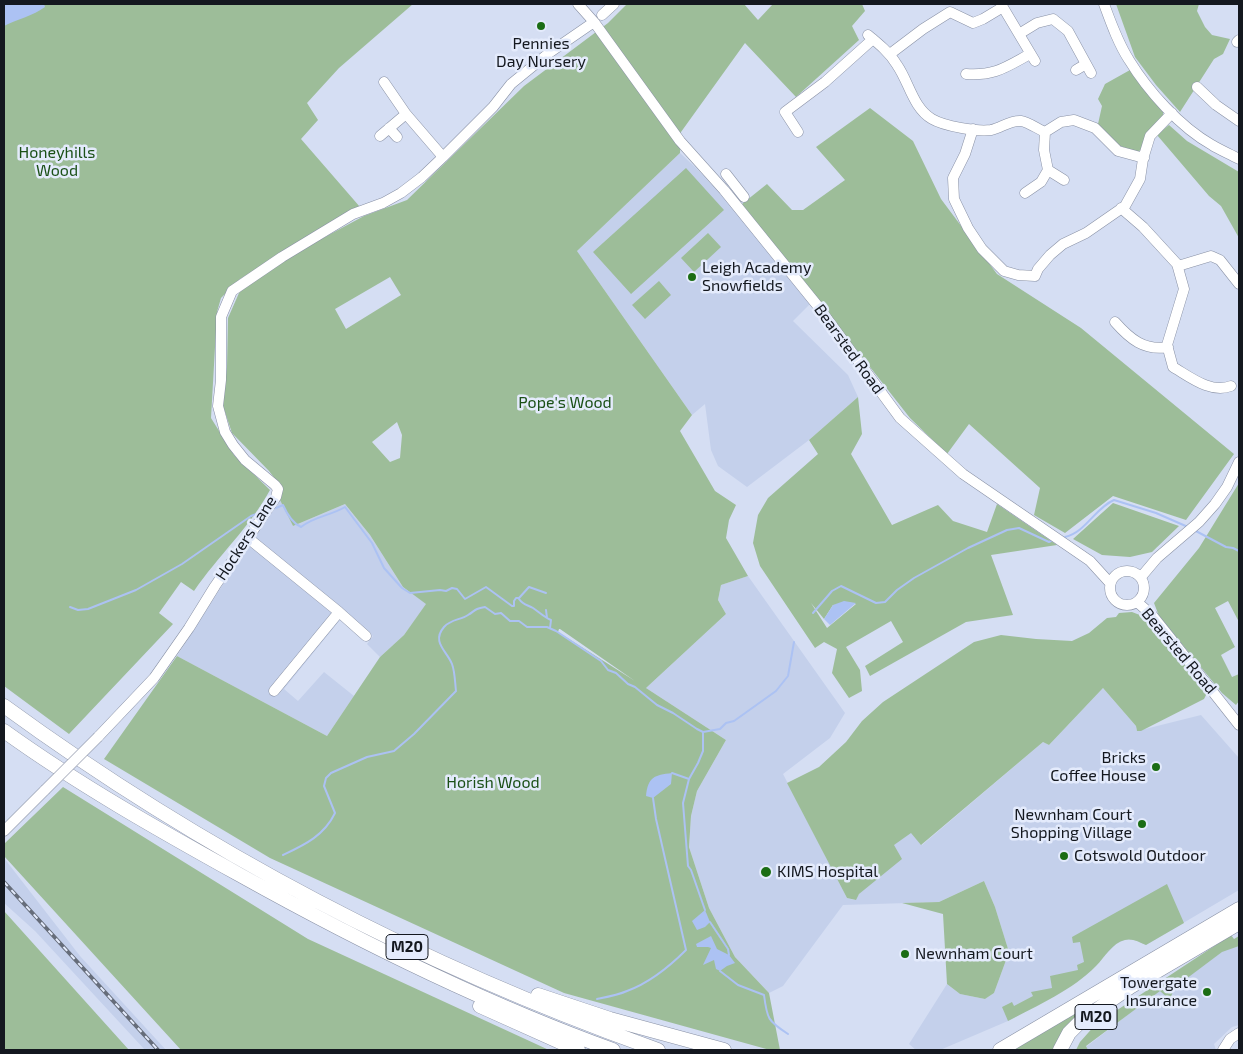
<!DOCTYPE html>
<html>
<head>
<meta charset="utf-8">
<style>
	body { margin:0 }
	#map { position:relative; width:1243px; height:1054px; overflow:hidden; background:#d5def3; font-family:"Exo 2",sans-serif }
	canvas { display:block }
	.frame { position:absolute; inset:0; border:5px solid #14181f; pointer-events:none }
</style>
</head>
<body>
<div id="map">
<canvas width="1243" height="1054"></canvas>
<div class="frame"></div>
</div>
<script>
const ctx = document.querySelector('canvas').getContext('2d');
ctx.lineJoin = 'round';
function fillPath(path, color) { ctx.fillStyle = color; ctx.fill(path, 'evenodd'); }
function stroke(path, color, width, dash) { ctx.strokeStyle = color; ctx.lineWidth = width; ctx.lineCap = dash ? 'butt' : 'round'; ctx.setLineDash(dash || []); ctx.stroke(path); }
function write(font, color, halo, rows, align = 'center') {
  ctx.font = font + ' "Exo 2",sans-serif'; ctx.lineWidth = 5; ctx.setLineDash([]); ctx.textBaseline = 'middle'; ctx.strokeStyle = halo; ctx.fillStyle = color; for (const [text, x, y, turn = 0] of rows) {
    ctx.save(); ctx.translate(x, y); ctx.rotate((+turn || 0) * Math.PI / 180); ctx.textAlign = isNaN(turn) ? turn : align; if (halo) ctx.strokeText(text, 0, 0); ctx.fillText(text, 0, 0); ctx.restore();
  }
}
const built = new Path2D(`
	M680,153L696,168L737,212L810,304L793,321L848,375L858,397L809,440L747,487L718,466L711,450L705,404L692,415L577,251Z
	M279,498L293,526L345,504L370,535L403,587L427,604L404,635L380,657L367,644L373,636L254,538Z
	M249,544L340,620L284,689L298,701L324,672L354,696L327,736L177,656Z
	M748,576L845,713L830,738L783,774L847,898L855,900L893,845L911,832L922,845L1043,742L1049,745L1103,688L1136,726L1137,731L1201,715L1239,758V890L1146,945L1135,940L1126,939L1116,944L1085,976L1043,1002L1008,1021L940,1050H916L909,1044L947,984L960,994L985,999L994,993L1009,952L995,907L984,881L939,902L843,905L783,986L769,993L735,957L709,908L689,847L691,816L697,791L726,740L646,688L726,614L718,600L721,585Z
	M4,858L80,956L166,1050H145L35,931L4,903Z
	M1239,936V1025L1232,1027L1214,1044L1216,1050H1088L1086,1047L1160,990Z`);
const green = new Path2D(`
	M4,4H413L339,68L307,103L318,120L301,139L360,207L240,279L221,298L217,312L211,418L234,455L270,490C250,527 218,556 194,591L181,582L159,613L173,624L69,734L4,686Z
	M627,4H744L758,20L773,4H862L865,11L852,26L859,40L796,97L745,43L681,132L680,153L577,251L692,415L680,431L715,491L736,505L729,520L726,538L748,576L721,585L718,600L726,614L646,688L726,740L697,791L691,816L689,847L709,908L735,957L769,993L780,1050H770L564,993L270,858L104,759L177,656L327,736L380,657L404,635L426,604L403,587L370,535L345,504L293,526L279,498L282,488L269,471L232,433L223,406L227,367L228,318L239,293L249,282L297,252L364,216L407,200L524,86L608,23ZM390,277L401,295L346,329L335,309ZM397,422L402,435L400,458L390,462L372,442ZM559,629H560L635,681L558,632Z
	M1116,4H1199L1197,11L1205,27L1212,35L1230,39L1223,54L1214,59L1180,112L1156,85L1135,57Z
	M1130,70L1163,111V116L1141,150L1137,152L1120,146L1098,124L1102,106L1098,99L1105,84Z
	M870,108L913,141L941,199L997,274L1081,328L1234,454L1186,520L1113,496L1065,533L1034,515L1040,488L969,424L947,454L910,418L742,204L767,184L792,210H803L845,180L816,147Z
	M1169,125L1187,141L1239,172V238L1221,206L1209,196L1157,135Z
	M686,168L724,210L631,294L593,252Z
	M708,233L721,247L694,272L681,258Z
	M659,281L671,295L645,319L632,305Z
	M858,397L862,434L851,454L892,525L938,505L953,521L987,532L997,504L1057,545L991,555L1013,615L966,622L870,676L865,666L903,642L891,621L846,647L860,670L862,691L849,698L832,673L837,649L824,642L815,648L760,566L753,543L758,515L768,498L818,454L809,440ZM811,603L824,619L833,605L856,604L827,628Z
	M1239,483V622L1228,601L1215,608L1235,647L1221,655L1232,677L1239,674V701L1236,705L1222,693L1159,616L1154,603L1199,548Z
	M1113,503L1179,526L1152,552L1130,557L1102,555L1073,539Z
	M1132,612L1145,617L1157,629L1204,688L1207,693L1204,699L1141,731H1137L1136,726L1103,688L1049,745L1043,742L921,845L911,833L894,845L902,859L859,894L856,900L847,898L787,783L819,767L846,742L862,721L883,702L974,642L1001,635L1036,639L1072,641L1089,633L1107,618L1116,617L1119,613Z
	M63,787L308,939L549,1050H181L4,856V844Z
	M984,881L995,907L1009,952L994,993L985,999L960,994L947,984L943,914L902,903L939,902Z
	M1167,884L1184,923L1146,945C1139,942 1132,938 1125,940C1112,943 1105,957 1096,966C1074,989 1037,1006 1008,1021L1002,1007L1012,1002L1014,1006L1033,996L1031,992L1052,988L1050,976L1078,970L1077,965L1084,962L1080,942L1073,943L1072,937Z
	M4,911L129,1050H4Z
	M1231,935L1234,939L1239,936V946L1222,952L1186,979L1173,991L1170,1000L1160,991L1086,1046L1088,1050H1076L1080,1042L1096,1024Z
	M1098,998L1100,1000L1054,1050H1011Z`);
const water = new Path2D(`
	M4,4H44L45,7C33,16 18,19 4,26Z
	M844,601L856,603L830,625L824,619L833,605Z
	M672,773L671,784L653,798L646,796C648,777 654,775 672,773Z
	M705,910L710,922L705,927L697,930L692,921Z
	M711,936L717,949L729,955L735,963L727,966L720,971L716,969L714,960L703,965L711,948L708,947H697L696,944Z`);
const stream = new Path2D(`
	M276,508L283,505C287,514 292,523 301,527C315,516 330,516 345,507L372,543L384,568L402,588L410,593L440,590L446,591L452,588L457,589L465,599L486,587L512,606H514V601L516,598H519L529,587L546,593
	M1194,530L1226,547L1233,548L1239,551
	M1065,537C1086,532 1095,508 1114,500L1156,513L1188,527
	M519,599C523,605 528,605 533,608C539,612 544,617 551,620L550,628
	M70,607L78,610L88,609L136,590L182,564L251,516L259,513
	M546,610L547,618
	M813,613L832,591L841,586L876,603L885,602L897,590L914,578L968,548L1007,530L1019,528L1049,542L1051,541
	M703,732V751L698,763L689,779L683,803L688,866L691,870L705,910
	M672,773L689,779
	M283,855C304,845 324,836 335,813L324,786L326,778L331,773L367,757L394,751L414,734L456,691C455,683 455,672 452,664C447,651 431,642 444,627C451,619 461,620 468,615C476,610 474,609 485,607L495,614L501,613L510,621H519L527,627H547L556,631L601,661L608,670L616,673L628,684L635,687L657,705L673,713L697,729L703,732L720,729L726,723L734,721L776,691L788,676L794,642
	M710,922L728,949L729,955
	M720,971L738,985L764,995C767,1019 768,1021 788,1034
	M597,999C607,997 618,995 627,991C649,983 669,967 686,950L656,819L653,798`);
const minor = new Path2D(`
	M578,4L594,22L680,141L724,190L817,305L900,418L963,474L1090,561L1110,583
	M1001,4L1035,61
	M1104,4C1111,23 1118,43 1129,60C1148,91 1180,127 1212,145C1220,150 1230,154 1239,159
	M602,15L614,4
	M1019,34L1037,23L1053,19L1068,31L1091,73
	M868,35C879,44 890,53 897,65C909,82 913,108 932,119C944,126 977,132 991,130C1001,128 1010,120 1021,121C1028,122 1038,129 1045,132L1061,122L1074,120L1095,128L1118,151L1144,158
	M1237,42L1239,40
	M890,54L923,29L950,12L973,23L983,19L1003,7
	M1076,70L1086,64
	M966,74C995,76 1006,67 1030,54
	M384,82L406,114L443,157
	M1197,87L1216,105L1239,121
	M389,128L397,137
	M973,129L965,154L953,178L954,199L968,228L982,249L1004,271L1018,275L1035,276L1038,269L1050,255L1063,244L1086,233L1125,206L1140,179L1143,159L1150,136L1172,113
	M798,132L785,112L825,82L873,39
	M380,136L406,114
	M1048,170L1064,180
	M726,174L744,197
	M1025,193L1041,182L1048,170L1044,150L1045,132
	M1121,208L1143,227L1177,264L1184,289L1167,345L1173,367C1190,377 1211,394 1231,386
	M1178,266L1211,256L1220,260L1239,284
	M1115,322C1130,339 1144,351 1168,347
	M248,538L339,612L366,636
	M1110 588a17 17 0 1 1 34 0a17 17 0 1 1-34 0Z
	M1141,577L1157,558L1199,522L1215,504L1227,487L1239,462
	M1137,602L1152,615L1168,635L1239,725
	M274,691L339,612
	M98,737L154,678L189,628L215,586L276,497L278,489L275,485L245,460L233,445L225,432L218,406L221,380V317L232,291L282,257L353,214L383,203L401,193L422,177L443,157L493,107L511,84L549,53L594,22
	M4,831L45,790
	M1223,1050L1230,1039L1239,1033`);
const highway = new Path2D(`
	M4,706C204,852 424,967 658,1050
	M4,731C79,785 159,830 240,875C360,942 483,1003 613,1050
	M538,995L610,1019L724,1050
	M480,1006L578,1050
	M1000,1050L1239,909
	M1060,1050L1069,1033L1082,1020L1130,987L1239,923`);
const rail = new Path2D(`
	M4,882L158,1050`);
const minorBridge = new Path2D(`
	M45,790L98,737`);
const markers = [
	[541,26,5,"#1b6d14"],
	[692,277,5,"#1b6d14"],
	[1156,767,5,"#1b6d14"],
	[1142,824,5,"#1b6d14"],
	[1064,856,5,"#1b6d14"],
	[766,872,6,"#1b6d14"],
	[905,954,5,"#1b6d14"],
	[1207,992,5,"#1b6d14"]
];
const shields = [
	[407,947,42],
	[1096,1017,42]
];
const shieldNames = [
	["M20",407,947],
	["M20",1096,1017]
];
const poiNames = [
	["Pennies",541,44,"center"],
	["Day Nursery",541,62,"center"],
	["Leigh Academy",702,268],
	["Snowfields",702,286],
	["Bricks",1146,758,"right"],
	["Coffee House",1146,776,"right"],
	["Newnham Court",1132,815,"right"],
	["Shopping Village",1132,833,"right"],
	["Cotswold Outdoor",1074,856],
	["KIMS Hospital",777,872],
	["Newnham Court",915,954],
	["Towergate",1197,983,"right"],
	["Insurance",1197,1001,"right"]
];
const parkNames = [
	["Honeyhills",57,153],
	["Wood",57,171],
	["Pope's Wood",565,403],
	["Horish Wood",493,783]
];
const streetNames = [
	["Bearsted Road",849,349,54],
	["Hockers Lane",246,538,-57],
	["Bearsted Road",1179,651,50]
];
fillPath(built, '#c4d0eb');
fillPath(green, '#9dbd99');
fillPath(water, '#acc2f3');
stroke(stream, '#acc2f3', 2);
stroke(minor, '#8991a5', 11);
stroke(highway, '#8991a5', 15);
stroke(minor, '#fff', 10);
stroke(highway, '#fff', 14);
stroke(rail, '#666d7a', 4);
stroke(rail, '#e4ebfc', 2, [5.5]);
stroke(minorBridge, '#8991a5', 11, []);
stroke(minorBridge, '#fff', 10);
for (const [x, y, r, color] of markers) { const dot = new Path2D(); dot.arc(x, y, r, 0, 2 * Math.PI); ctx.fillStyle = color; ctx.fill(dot); stroke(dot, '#e4ebfc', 2); }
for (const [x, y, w] of shields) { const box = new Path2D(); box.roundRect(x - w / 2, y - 12.5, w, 25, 4); ctx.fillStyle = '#e4ebfc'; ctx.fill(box); stroke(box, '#14181f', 1); }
write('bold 15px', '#14181f', null, shieldNames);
write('16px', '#14181f', '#e4ebfc', poiNames, 'left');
write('16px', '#1b5017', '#e4ebfc', parkNames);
write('16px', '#14181f', '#e4ebfc', streetNames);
</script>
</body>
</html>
